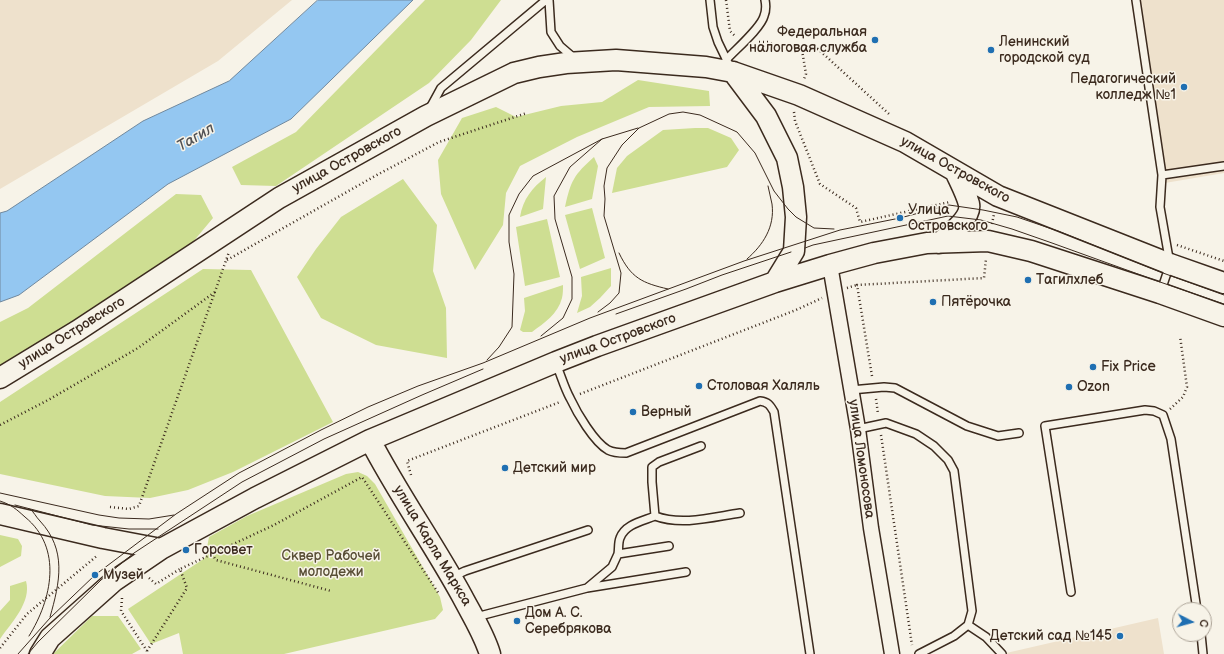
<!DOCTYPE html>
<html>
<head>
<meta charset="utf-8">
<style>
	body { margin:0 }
	#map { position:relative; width:1224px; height:654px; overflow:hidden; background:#f7f3e8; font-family:"Balsamiq Sans",sans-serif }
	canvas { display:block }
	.north { position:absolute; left:1172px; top:602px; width:40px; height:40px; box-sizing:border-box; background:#f7f3e8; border:1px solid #aca397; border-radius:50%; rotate:96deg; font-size:11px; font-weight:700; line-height:16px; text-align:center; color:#3b2a1e }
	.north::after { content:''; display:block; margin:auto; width:14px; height:18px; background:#1f6fb2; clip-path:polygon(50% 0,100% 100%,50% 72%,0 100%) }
</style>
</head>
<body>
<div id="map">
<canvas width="1224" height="654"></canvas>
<div class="north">С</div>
</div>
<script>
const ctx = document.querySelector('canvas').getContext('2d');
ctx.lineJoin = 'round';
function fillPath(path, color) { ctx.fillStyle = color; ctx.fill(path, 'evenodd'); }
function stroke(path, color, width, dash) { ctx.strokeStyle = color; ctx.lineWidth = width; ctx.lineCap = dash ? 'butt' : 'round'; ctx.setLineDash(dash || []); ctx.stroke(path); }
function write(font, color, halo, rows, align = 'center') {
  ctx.font = font + ' "Balsamiq Sans",sans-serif'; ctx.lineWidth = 3; ctx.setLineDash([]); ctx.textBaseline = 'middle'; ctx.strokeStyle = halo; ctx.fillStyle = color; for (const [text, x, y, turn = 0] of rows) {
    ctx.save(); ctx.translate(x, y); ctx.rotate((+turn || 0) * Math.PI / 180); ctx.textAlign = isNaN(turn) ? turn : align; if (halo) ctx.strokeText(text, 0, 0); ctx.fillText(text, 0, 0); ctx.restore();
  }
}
const built = new Path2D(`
	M0,0H292L218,61L0,189Z
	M1131,0H1224V173L1159,184Z
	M1158,618L1164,654H1002Z`);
const green = new Path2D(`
	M425,0H501L471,40L429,83L276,186L241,185L232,167L296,132Z
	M638,80L709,91L710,106L649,107L577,137L520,166L506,193L503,225L475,270L441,194L438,160L462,118L496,107L516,117L561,106L602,102Z
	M695,128H708L731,138L739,150L727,167L612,193L617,168L627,156L663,130Z
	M594,157L598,166L592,199L565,207C571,180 574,175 594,157Z
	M546,177L543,209L520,217C523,199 532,188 546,177Z
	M403,179L437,225L433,271L446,308L447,358L376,345L321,318L297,277L316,249L341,217Z
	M176,194L201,195L213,218L187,249L0,367V322L28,308Z
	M592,208L605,258L580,269L565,215Z
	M547,219L560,277L525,286L516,227Z
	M611,268V286L600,298L590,307L577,313L582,296L581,277Z
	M203,269L251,270L333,422L233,472L188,490L150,498L105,496L0,474V402Z
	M563,285C563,289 563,294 562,298C558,314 544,323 532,332H523L520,330L525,311L524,298Z
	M358,472L367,476L375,484L440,597L443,610L435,619L284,654H183L179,633L151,644L128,609L205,558L209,537L247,516L346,474Z
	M0,535L18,539L22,546L21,556L0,567Z
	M26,581C32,602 11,623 0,639V611L10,600V586Z
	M92,616H118L141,649L132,654H53Z`);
const water = new Path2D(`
	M318,0H413L291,119L168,184L19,295L0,302V213L7,211L143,121L229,81Z`);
const path = new Path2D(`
	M726,0L730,31L735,36
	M759,42H768L789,51L818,49L889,114
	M802,50L806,74L804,79
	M794,112L795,121L820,184L856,208L860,222L950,202
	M992,224L994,214
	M1177,245L1224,261
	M227,260L375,176L439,142L527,113
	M847,288L857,285
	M872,376L857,285L984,278L986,259
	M580,394L796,310L822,298
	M876,399L878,414
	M1170,409L1183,397L1187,387L1180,336
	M0,425L50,399L138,348L215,292
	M881,435L912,645
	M411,475L407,461L560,402
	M110,507L129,509L139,506L229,252
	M212,554L216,560L331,591
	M149,578L156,584L180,569
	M122,598L121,611L147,651V654
	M0,648L27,614L98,555
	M147,651L187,588L180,569L274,525L362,477L439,594`);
const lane = new Path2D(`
	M549,0L551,32L560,46L574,58
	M710,0L713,27L718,42L731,69
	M1136,0L1162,175L1160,207L1170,264L1161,291
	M726,60C735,50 761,28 764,16C766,11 766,5 765,0
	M429,110L441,88L546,0
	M1162,175L1224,166
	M556,364C561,375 564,387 570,398C577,413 594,442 608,450C614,453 620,453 626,453L760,401C768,402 770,405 774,412L810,654
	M851,390L884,387L895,388L967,426L998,436L1019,433
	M858,429L886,423L916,434L934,446L948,460L954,471L972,611L968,625
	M655,516L652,482V467L659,462L701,446
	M618,554C619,549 618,543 620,538C625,524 643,521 655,516C682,526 713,517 740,513
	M452,577L465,571L588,530
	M587,588L686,572
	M1071,592L1045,426L1145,410L1154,411L1163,415L1171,439L1197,610
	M476,617L587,588L612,567L618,554L669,546
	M1201,634L1203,654
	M919,654L954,636L968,625L986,637L1002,654`);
const street = new Path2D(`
	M830,265L858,429L871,528L892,654`);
const secondary = new Path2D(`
	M733,72L766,116L787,158L793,187L796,217L794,251L775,282
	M939,243C949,235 972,218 969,204C966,193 960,182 955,171
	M0,378L77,331L279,198L426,116L514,73L539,67L566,63L616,60L706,67L733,72L799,95L905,142L998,196L1170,264L1224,283
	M370,440C398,494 433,543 462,596C472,615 484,634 490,654
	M0,514L103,538L161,549
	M40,654L50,638L114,581L161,549L255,498L370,440L556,362L597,346L775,282L830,265L874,253L927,243L988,241L1031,251L1160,293L1224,316`);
const tram = new Path2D(`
	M805,248L813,245L948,216L981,220L1012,229L1052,243L1160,282L1224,304
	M619,253C631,278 642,283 668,289
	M747,259C763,245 775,227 772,204C771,198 769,192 768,186
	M598,312L610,303L619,293L621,273L604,216L605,199L604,186L607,168L622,145L639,128L669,114L683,112L700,115L737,132L755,153L774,191L788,209L796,217L814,228L834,229
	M616,314L686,289L722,275L791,252
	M541,336L563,318L572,299V277L555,219L554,196L570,167L602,139L638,128
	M487,360L499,347L512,327L514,274L509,242V215L519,194L533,176L602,139
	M0,493L99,515L119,518L149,519L174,515
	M0,501C12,505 16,509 25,517C63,548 52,599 29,636
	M15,505L92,525L129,529H158
	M30,509C34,512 36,517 40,521C67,550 60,582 50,617
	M18,654L50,618L95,575L176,514L239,473L321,430L368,407L418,386L483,363L590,318L744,261L840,230L900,218L949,205L983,210L1017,217L1058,231L1163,273L1224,295
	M28,654L38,642L101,580L134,553L242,482L324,439L422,395L483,369`);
const markers = [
	[875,40,4,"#1f6fb2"],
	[991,50,4,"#1f6fb2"],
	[1184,87,4,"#1f6fb2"],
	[900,218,4,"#1f6fb2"],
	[1028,280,4,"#1f6fb2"],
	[933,302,4,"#1f6fb2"],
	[1093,367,4,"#1f6fb2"],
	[699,386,4,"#1f6fb2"],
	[1069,387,4,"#1f6fb2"],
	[633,412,4,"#1f6fb2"],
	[505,468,4,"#1f6fb2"],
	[186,550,4,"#1f6fb2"],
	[95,575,4,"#1f6fb2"],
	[517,621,4,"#1f6fb2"],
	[1120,636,4,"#1f6fb2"]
];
const poiNames = [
	["Федеральная",867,32,"right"],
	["налоговая служба",867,48,"right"],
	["Ленинский",999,42],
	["городской суд",999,58],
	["Педагогический",1176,79,"right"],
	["колледж №1",1176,95,"right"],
	["Улица",908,210],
	["Островского",908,226],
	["Тагилхлеб",1036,280],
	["Пятёрочка",941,302],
	["Fix Price",1101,367],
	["Столовая Халяль",707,386],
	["Ozon",1077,387],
	["Верный",641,412],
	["Детский мир",513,468],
	["Горсовет",194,550],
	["Музей",103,575],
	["Дом А. С.",525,613],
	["Серебрякова",525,629],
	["Детский сад №145",1112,636,"right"]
];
const streetNames = [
	["улица Островского",347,160,-29],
	["улица Островского",955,170,29],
	["улица Островского",72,333,-32],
	["улица Островского",618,339,-20],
	["улица Ломоносова",861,459,82],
	["улица Карла Маркса",432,546,59]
];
const parkNames = [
	["Сквер Рабочей",331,556],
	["молодежи",331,572]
];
const waterNames = [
	["Тагил",196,138,-31]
];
fillPath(built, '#eee1cc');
fillPath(green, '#cede92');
fillPath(water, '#94c7f1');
stroke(water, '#70889d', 1);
stroke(lane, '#3b2a1e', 10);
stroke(street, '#3b2a1e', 17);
stroke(secondary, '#3b2a1e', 23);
stroke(path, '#3b2a1e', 2.5, [1, 3]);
stroke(lane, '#f7f3e8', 7);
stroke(street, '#f7f3e8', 14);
stroke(secondary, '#f7f3e8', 20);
stroke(tram, '#3b2a1e', 1);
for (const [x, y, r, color] of markers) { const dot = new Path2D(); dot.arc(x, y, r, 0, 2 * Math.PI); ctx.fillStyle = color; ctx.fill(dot); stroke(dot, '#f7f3e8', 1.5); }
write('14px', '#3b2a1e', '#f7f3e8', poiNames, 'left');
write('14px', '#3b2a1e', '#f7f3e8', streetNames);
write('14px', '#584e35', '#f7f3e8', parkNames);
write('italic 15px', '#515153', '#f7f3e8', waterNames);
</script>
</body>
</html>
